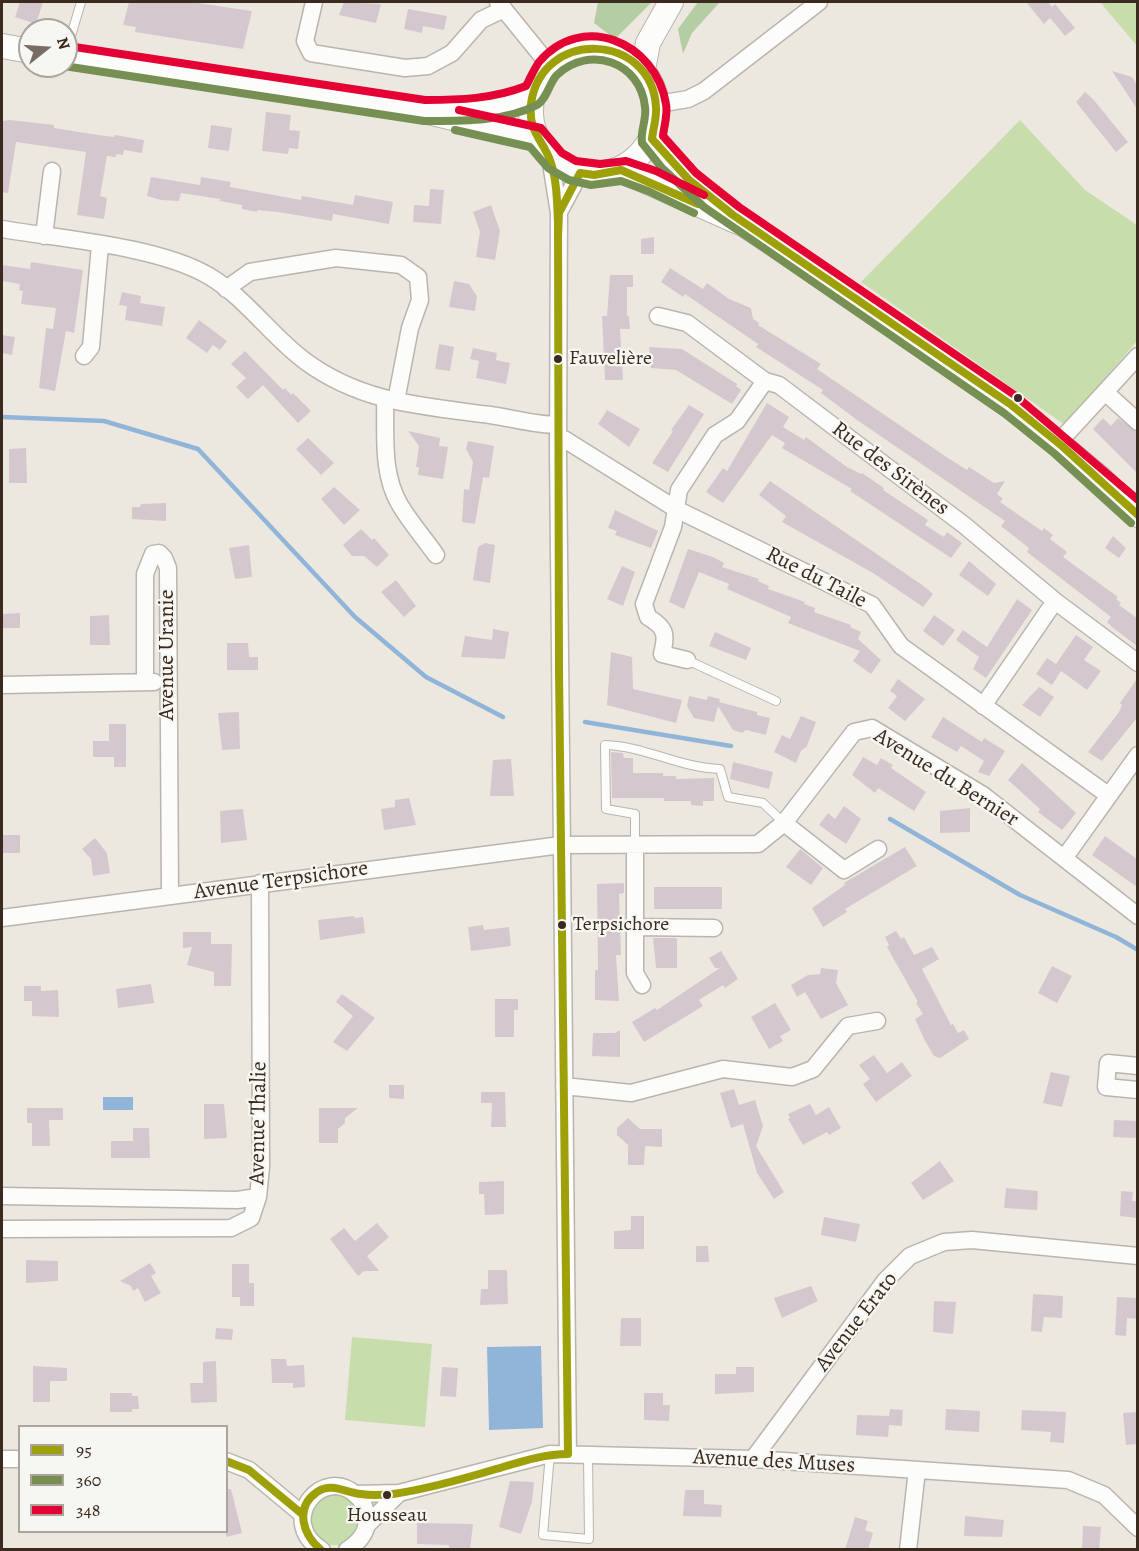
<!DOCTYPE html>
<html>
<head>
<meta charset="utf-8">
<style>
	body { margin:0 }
	#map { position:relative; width:1139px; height:1551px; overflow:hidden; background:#ede8df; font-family:Alegreya,serif }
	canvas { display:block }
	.frame { position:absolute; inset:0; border:3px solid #3b2a1e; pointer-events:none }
	.legend { position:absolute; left:18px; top:1425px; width:210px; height:108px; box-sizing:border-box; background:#f6f6f2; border:2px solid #aba49d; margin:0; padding:8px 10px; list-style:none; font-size:18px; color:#3b2a1e }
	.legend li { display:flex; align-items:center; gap:12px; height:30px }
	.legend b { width:30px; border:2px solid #aba49d }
	.north { position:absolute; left:18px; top:18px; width:60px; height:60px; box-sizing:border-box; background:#f6f6f2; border:2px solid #aba49d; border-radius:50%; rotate:73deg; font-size:16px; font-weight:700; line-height:24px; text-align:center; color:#3b2a1e }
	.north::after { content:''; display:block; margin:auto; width:21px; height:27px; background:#796c62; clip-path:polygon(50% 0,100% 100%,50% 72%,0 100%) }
</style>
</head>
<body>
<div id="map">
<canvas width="1139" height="1551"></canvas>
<div class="frame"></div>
<ul class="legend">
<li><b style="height:8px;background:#9ea009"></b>95</li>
<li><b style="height:8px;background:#768f53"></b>360</li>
<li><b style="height:8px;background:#e40134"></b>348</li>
</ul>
<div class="north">N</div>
</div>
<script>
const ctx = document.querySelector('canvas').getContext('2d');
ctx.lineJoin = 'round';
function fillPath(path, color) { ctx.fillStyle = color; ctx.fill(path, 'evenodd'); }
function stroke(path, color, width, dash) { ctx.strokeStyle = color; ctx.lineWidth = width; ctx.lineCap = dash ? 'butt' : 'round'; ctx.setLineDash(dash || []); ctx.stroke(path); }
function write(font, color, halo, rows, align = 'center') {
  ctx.font = font + ' Alegreya,serif'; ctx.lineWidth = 4.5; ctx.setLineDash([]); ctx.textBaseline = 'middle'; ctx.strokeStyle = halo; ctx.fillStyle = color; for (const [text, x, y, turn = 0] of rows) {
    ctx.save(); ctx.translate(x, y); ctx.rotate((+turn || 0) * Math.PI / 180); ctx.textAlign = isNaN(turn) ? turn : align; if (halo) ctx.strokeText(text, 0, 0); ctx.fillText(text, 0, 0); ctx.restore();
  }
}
const green = new Path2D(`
	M1100,2H1137V46Z
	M1020,120L1085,190L1137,225V341L1065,425L861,282Z
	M352,1337L432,1344L425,1427L345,1420Z
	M329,1492L353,1499L362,1524L345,1545H327L312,1534L309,1509Z`);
const forest = new Path2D(`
	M598,2H652L615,39L594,23Z
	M698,2H720L692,33L683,54L678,29Z`);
const water = new Path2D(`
	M103,1097H133V1110H103Z
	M541,1346L543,1428L489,1430L487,1347Z`);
const stream = new Path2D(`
	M2,417L104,421L198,449L355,617L426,677L503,717
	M585,722L731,746
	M890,819L1020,895L1116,937L1138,950`);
const building = new Path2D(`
	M20,2H43L36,24L15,17Z
	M129,2H191L252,11L243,49L135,32L136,27L123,25Z
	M344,2L381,4L376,23L339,15Z
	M1026,2H1048L1052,7L1055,4L1075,28L1065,36L1050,18L1044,24Z
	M408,9L447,16L444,30L423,26L422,33L404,29Z
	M1112,71L1132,77L1137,85V109Z
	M1085,92L1093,99L1128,142L1116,152L1076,102Z
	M266,112L291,115L289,130L300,131L298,149L289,148L288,154L262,151Z
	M10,120L54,125V128L98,135L114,137L115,135L144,140L142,153L124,150L123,155L116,154V157L107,156L100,196L107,198L104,219L77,215L86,152L16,142L8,193L2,192V121Z
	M211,125L232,128L229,151L208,148Z
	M151,177L200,185L201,177L231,182L230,187L301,200L302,196L353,205L355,195L393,202L389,224L333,214L332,221L278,212L257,210V212L242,209V205L220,201V199L181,193L179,201L161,200L147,196Z
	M430,189L444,190L441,224L413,222L414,205L429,206Z
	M491,205L500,231L495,260L476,257L480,232L473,212Z
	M654,237V254H641V239Z
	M31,262L83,270L74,333L66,331L55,391L39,388L46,328L53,329L56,308L21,304L23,291L19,290L20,284L2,281V265L30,269Z
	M670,268L703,289L707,283L729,299L751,308L753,319L759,323L758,325L821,364L817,369L948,458L967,470L969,467L994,483L1005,481L997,494L1003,499L1000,502L1042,531L1044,528L1053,535L1050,539L1067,552L1063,557L1118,597L1116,599L1121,603L1119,605L1137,618V646L1112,627L1107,622L1111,617L1027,552L1029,548L1001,526L1005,521L857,420L821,393L823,390L756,347L758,344L685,294L683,297L661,282Z
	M610,275H633V287H627V316H629L630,329H620L623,380H605L602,316H607Z
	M454,281L469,284L477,296L475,311L449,307Z
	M122,292L141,296L140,303L165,307L162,326L125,320L127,306L119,305Z
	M199,320L227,341L220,350L213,345L207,353L186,338Z
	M2,335L15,337L12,355L2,353Z
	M439,344L454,347L450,371L435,369Z
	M649,347L682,349L737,384L736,386L741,390L732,404L676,370L651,368Z
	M473,348L497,353L496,360L510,363L506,384L476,378L479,361L470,359Z
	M245,351L283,390L285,388L291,395L293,393L311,411L298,423L263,385L248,399L236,387L246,378L231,364Z
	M767,403L789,417L783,427L804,440L806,437L847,467L861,474L862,473L884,488L883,490L928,520L925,525L944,537L947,532L962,543L951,558L850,491L852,489L782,448L785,443L772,435L723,503L706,492L723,468L727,471Z
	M689,405L704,414L668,472L652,463L673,431L671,430Z
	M607,410L640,429L629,447L598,424Z
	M1103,418L1111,426L1118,418L1137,432V473L1093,429Z
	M408,431L440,438L439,446L448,447L443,479L418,475L419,467H416L419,446Z
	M308,438L334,463L321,475L296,449Z
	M468,441L494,446L489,478L483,477L475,524L462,522L464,489L469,490L473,462L466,449Z
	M26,448L27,483H9V449Z
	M770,481L925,587L933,594L923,607L873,573L782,522L786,516L759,495Z
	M334,487L360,510L344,525L321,499Z
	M166,503V521L132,519V507H140L141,504Z
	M615,510L658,531L651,548L615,535L617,531L608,528Z
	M361,529L372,540L374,538L389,555L377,567L364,556H352L343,545Z
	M1113,536L1126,548L1119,558L1105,548Z
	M485,543L495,545L490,583L473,580L478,547Z
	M249,545L252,577L235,579L229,548Z
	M688,549L713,557L724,563L722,567L759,579L758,581L769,586L768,589L805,602L804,604L815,608L814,612L851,625L850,627L861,632L858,639L881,660L871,674L853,661L860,651L788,623L791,617L727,589L729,584L699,572L684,609L669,602Z
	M969,561L996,584L988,596L959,575Z
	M622,566L635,572L623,606L607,599Z
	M396,580L416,606L404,617L381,592Z
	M1017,599L1032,610L986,678L973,669L979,657L956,640L963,630L987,647Z
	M20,613V628H2V614Z
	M109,615L110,645H90V616Z
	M934,615L955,630L943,646L923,631Z
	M493,629L509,632L505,659L461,657L465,636L492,640Z
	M715,632L751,648L746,660L709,646Z
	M1076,635L1093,647L1084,660L1101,671L1087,690L1061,671L1052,685L1036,674L1047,658L1056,664Z
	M227,643H248L249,657H258V670H227Z
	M611,652L632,657L633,689L682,700L676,723L607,705Z
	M898,679L925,699L905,721L888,708L897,696L890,691Z
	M1137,679V718L1102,761L1088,752L1119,712L1122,705L1120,703Z
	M1039,687L1054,697L1040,717L1022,705Z
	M689,696L707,700L708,696L720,699L719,702L757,712V715L770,718L766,735L746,730L742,733L733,730L718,706L714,722L694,718L687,706Z
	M239,712L240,749L222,750L218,713Z
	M801,716L816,722L807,746L801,751L796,763L774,752L782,735L790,739Z
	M943,717L982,742L984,738L1005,751L989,776L978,772L984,761L961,746L957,752L931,737Z
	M109,724H126V767H114V757H93V741H109Z
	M611,752L623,753L624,758H633V773H663V776H676V779L714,778V801H703V806L691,805V801H664V798H612Z
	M863,757L877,765L881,758L893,765L891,768L926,792L914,811L878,788L875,793L852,775Z
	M511,759L514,796H490L493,760Z
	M733,762L773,772L769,789L730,779Z
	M1022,763L1076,813L1062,830L1038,812L1040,809L1008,780Z
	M409,798L416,825L384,830L381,809L395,807V800Z
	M844,806L861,819L846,844L819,825L828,813L835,819Z
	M970,808V832L940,833V811Z
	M243,809L247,840L221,843L220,811Z
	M2,835H20V853H2Z
	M1105,836L1137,859V887L1092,855Z
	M95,838L107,853L110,873L93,876L91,859L82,849Z
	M905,847L917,866L845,909L847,912L823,927L812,908L845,885L844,883Z
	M800,849L823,868L811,885L786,867Z
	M624,883V893L619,894L621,955H616L619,1001L595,1000V970H598L597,884Z
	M654,887H722V909H654Z
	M354,916L355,918L363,917L365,933L320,940L318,920Z
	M483,925L484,930L509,927L511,946L471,951L468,927Z
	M896,931L901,939L904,937L914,955L932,947L939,959L922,969L951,1025L953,1024L958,1033L964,1030L969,1039L940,1058L934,1056L925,1041L915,1019L923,1014L916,1003L918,1002L887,947L889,945L885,937Z
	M183,932H211V944H232L231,986H214V972L187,965L192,947L183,948Z
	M653,938H677V968H656Z
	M721,951L738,979L725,988L723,985L699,1000L703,1006L644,1042L632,1022L655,1008L657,1010L720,968H715L709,958Z
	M1052,966L1072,976L1057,1003L1038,993Z
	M821,968L838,970L836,983L848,1005L821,1019L805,992L797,997L791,985L808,975L820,974Z
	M151,984L154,1003L118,1008L116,989Z
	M24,986H41V991L58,990L59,1017L32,1016V1001H24Z
	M342,994L375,1018L347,1051L333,1042L353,1016L336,1002Z
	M495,999H518V1010H514V1037H495Z
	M775,1003L791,1030L780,1036L783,1041L769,1049L751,1017Z
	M620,1030V1057L592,1056L593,1033H615Z
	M874,1055L887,1073L902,1062L912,1076L876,1102L863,1084L870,1079L859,1065Z
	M1051,1072L1070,1076L1062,1107L1043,1103Z
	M389,1085H404V1099L389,1098Z
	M734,1089L739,1105L755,1100L763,1126L756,1146L784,1192L774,1199L757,1173L743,1124L731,1128L720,1093Z
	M481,1092H505L506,1127H491L492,1103H481Z
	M204,1104H224L227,1138L204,1139Z
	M810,1104L816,1115L829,1107L841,1128L829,1135L827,1132L803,1145L788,1119L790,1118L788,1114Z
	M27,1108H63V1120H49L50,1146H32V1123H27Z
	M319,1108H358L345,1118V1123L338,1129V1143H319Z
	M628,1118L640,1129H662V1147L645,1146L644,1165H628V1145L617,1135V1128Z
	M1114,1120L1137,1121V1138L1113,1137Z
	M133,1128H149L150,1158H111V1141H133Z
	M940,1161L954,1181L923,1200L911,1183Z
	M504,1181V1214L485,1215L484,1194H479V1182Z
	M1006,1188L1038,1191L1037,1210L1004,1208Z
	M1121,1191L1133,1192L1132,1201H1137V1218L1120,1216Z
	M631,1216H644V1249H614V1231L631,1230Z
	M824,1217L860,1224L856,1242L821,1235Z
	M377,1223L389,1237L367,1256L379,1271H364L358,1276L330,1239L344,1228L355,1241Z
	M696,1246H708L709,1262H696Z
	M26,1260L58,1261V1281L26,1283Z
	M150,1263L156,1273L151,1276L161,1293L145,1302L138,1288L133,1291L131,1286L120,1281Z
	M232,1264H249V1283H254V1306H240V1297H232Z
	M488,1270H507L508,1304L480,1305L481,1289H488Z
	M811,1286L818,1301L782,1318L774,1298Z
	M1033,1294L1063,1296L1062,1318L1044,1317L1042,1332L1031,1331Z
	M1117,1297L1137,1298V1319L1127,1318L1126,1336L1115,1335Z
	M934,1301L956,1302L953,1334L933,1332Z
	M621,1318H641V1346H620Z
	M216,1328L233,1329L232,1340L215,1339Z
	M271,1359H286L287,1366L304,1365L305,1387L293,1388V1383H272Z
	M216,1361L217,1402L191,1403L190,1383H203V1362Z
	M33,1366L67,1368V1381H50V1402H33Z
	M442,1367L458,1368L456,1397L440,1396Z
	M736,1367H754V1392L715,1394V1374H736Z
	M110,1393H132V1396H138L139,1409H132V1412H110Z
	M644,1393H663V1405H670L669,1421L644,1420Z
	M890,1409L903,1410L902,1426L889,1425L888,1437L856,1435L857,1415L889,1416Z
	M946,1409L980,1411L979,1432L945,1430Z
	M1022,1410L1066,1412L1064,1443L1050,1442L1051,1432L1021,1430Z
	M1137,1412V1444L1126,1445L1123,1413Z
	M510,1481L534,1482L532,1502L521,1534L499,1527Z
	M226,1489H231L242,1533L226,1537Z
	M685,1490H704V1504L722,1505L721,1517L683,1516Z
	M965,1516L1004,1520L1002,1537L964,1536Z
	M855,1517L868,1521L865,1530L873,1533L868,1550H845Z
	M417,1523L473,1524L470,1550H449V1545L417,1544Z
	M1083,1526L1101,1527L1099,1550H1082Z`);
const service = new Path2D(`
	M66,53L81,2
	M687,660L776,701
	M635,845V814L606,809L605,745C645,746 680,768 720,769L728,797L763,803L784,823
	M550,1454L543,1535L589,1539L588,1455`);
const minor = new Path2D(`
	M314,2L305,41L311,53L405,68L428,66L452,53L481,20L504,9
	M498,2L550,66
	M658,104L688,99L704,91L819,2
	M550,157L559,213L558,453L568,1454
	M559,212L580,173
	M2,229C61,239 158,246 209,276C246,298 271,336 305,361C362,403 422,406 490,415C512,418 535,425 558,425
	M44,236L52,171
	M226,289L250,272L336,258L401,265L418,277L420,300L410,328L396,401
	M658,316L687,323L765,381
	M84,356L91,347L100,245
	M1105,392L1138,356
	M385,399C386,434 381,473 400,505C410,522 424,538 436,555
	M558,438L564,439L676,509L872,605L901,646L1108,795
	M1058,443L1105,392L1138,422
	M687,660L662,654C667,634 666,628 648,617L644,604L673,527L679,490L715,435L737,421L765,381L779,385L964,525L1055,601L1138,663
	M145,682V574L153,554L159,553L164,558L168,568L170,896
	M2,685L154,682
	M983,706L1055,601
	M784,823L844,870L878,849
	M635,846V973L642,985
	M1065,857L1138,755
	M2,918L561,845L758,844L784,823L854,732L872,728L983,795L1138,916
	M635,927L714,928
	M1138,1066L1108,1063L1106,1087L1138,1090
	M564,1086L631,1093L723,1069L792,1077L813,1069L848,1026L877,1021
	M2,1196L237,1200L258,1197
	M2,1229L231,1228L251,1218L258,1197L261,1167L260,883
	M2,1459H20
	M753,1459L885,1281L910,1256L944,1242L972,1240L1138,1256
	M226,1461L249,1470L302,1514
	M355,1494L399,1493L550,1454L753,1459L1068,1480L1104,1495L1138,1528
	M366,1526L399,1493
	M322,1550C276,1522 322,1464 356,1495C363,1501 367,1511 367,1520C367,1534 358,1543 347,1550
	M908,1550L917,1470`);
const secondary = new Path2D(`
	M2,46L30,51
	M531 111a63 63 0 1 1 126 0a63 63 0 1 1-126 0Z
	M66,56L424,111L537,138
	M643,70L648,43L671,2
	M450,111L508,105L533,95
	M652,139L673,165L720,205
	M621,170L743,224L805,263L1034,423L1101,479L1138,515`);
const bus1 = new Path2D(`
	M558,236L559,213L580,173L594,175L621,170L698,204
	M568,1454L559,670L558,222C557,202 557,182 551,163C544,140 528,134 531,104C541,28 652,32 656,107C657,117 653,129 652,139L689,180L733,215L1010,404L1062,446L1138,515
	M226,1461L249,1470L302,1514
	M321,1550C303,1535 294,1508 317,1492C332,1482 346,1493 361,1494C372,1496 383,1495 393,1494C428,1489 463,1479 496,1469C520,1462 543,1454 568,1454`);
const bus2 = new Path2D(`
	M64,66L424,121C461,121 504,122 537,105C547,99 549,83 557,75C589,44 641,62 645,107C647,119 640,131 642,143L662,168L704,207L1004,413L1055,454L1131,523
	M455,130L530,147L548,168L569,180L591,185L621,181L648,191L694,213`);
const bus3 = new Path2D(`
	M68,46L425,100C459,100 493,99 526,86C530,79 534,69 539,62C582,11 656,42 666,104C668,114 664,126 663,136L696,173L739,207L1016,396L1138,500
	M459,110L541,128L562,153L576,161L600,164L626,161L656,171L704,195`);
const markers = [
	[558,359,5,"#3b2a1e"],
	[1018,398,5,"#3b2a1e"],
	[562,925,5,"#3b2a1e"],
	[387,1495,5,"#3b2a1e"]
];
const busNames = [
	["Fauvelière",569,359],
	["Terpsichore",573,925],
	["Housseau",387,1516,"center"]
];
const streetNames = [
	["Rue des Sirènes",890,469,37],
	["Rue du Taile",816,578,27],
	["Avenue Uranie",168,655,-90],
	["Avenue du Bernier",946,778,32],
	["Avenue Terpsichore",281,881,-8],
	["Avenue Thalie",259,1123,-89],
	["Avenue Erato",857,1322,-52],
	["Avenue des Muses",774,1462,3]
];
fillPath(green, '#c7deac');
fillPath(forest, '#b4cda2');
fillPath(water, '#90b5d9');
stroke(stream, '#90b5d9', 4.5);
fillPath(building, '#d4c8ce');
stroke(service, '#b9b4ae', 10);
stroke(minor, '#b9b4ae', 19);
stroke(secondary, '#b9b4ae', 26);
stroke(service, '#fcfcfa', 8);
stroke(minor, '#fcfcfa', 16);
stroke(secondary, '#fcfcfa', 24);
stroke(bus1, '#9ea009', 8);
stroke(bus2, '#768f53', 8);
stroke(bus3, '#e40134', 8);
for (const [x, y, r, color] of markers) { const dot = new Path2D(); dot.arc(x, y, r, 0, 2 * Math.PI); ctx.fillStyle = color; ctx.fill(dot); stroke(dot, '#f6f6f2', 2); }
write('20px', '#3b2a1e', '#f6f6f2', busNames, 'left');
write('22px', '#3b2a1e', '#f6f6f2', streetNames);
</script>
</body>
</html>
